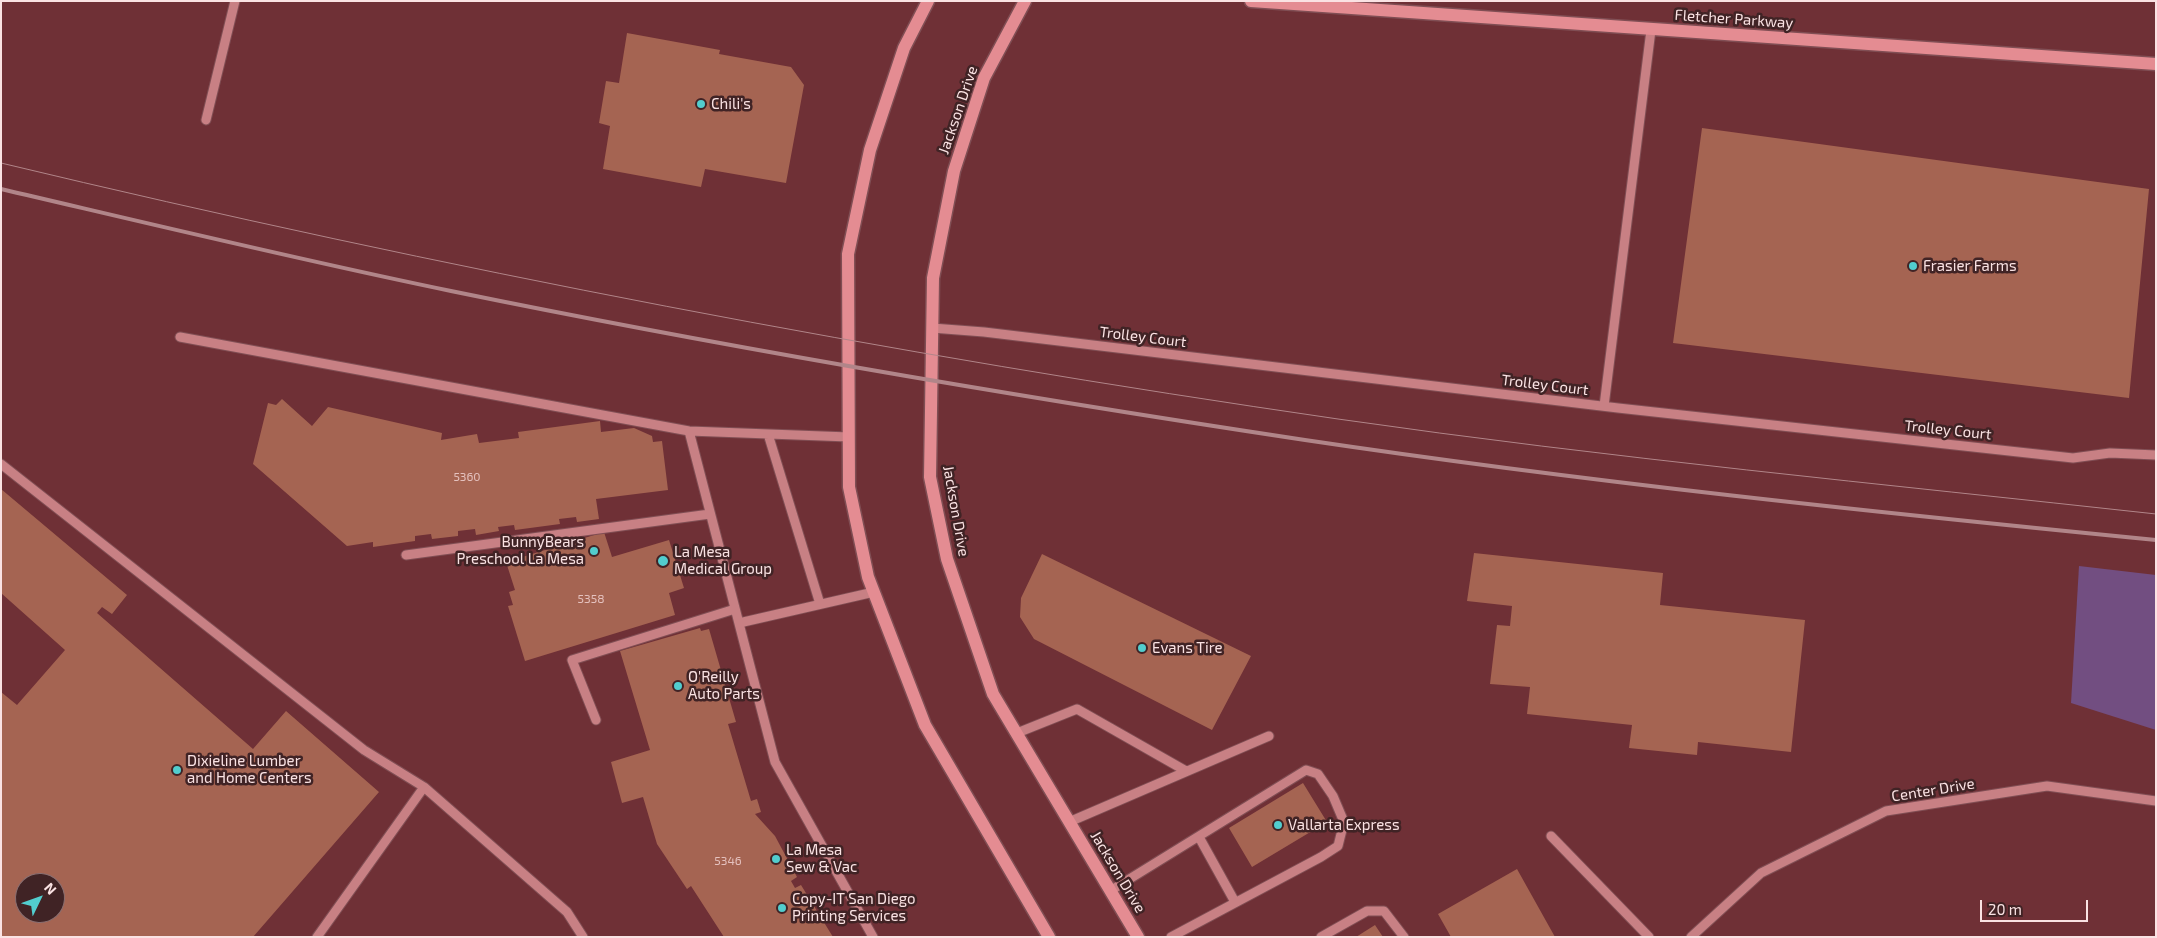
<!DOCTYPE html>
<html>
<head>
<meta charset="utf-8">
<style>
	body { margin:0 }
	#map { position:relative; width:2157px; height:938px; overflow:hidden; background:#6f3036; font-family:"Exo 2",sans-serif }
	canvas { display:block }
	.frame { position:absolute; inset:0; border:2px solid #fae2e3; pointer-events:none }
	.north { position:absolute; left:15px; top:873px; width:50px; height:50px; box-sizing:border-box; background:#402325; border:1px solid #8a6f71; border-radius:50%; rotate:48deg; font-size:14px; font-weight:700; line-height:20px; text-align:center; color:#fae2e3 }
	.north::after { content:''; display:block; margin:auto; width:18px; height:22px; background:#52cdce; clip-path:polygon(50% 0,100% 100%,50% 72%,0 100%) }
	.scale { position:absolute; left:1980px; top:900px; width:108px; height:22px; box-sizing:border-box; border:2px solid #fae2e3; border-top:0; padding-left:6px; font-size:15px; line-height:18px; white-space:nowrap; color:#fae2e3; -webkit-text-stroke:4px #402325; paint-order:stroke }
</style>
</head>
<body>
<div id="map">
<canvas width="2157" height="938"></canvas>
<div class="frame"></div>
<div class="north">N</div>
<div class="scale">20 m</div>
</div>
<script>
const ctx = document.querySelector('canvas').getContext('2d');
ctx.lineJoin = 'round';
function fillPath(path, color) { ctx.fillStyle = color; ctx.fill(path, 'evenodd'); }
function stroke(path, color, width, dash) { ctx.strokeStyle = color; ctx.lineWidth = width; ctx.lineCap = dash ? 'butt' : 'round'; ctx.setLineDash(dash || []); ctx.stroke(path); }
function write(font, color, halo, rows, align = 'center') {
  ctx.font = font + ' "Exo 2",sans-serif'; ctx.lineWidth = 5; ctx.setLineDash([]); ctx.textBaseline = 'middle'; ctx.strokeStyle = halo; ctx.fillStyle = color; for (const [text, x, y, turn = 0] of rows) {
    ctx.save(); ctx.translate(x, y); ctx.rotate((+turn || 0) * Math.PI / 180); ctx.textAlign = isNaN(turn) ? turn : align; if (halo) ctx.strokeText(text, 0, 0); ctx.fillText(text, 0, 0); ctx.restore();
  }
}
const green = new Path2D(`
	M2079,566L2156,575V730L2071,703Z`);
const building = new Path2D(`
	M627,33L720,50L719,54L791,67L804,85L786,183L705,169L701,187L603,169L610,126L599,123L606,81L619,83Z
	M1702,128L2149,189L2129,398L1673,343Z
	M282,399L312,426L328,407L442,433L441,440L477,434L479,443L519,438L518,432L600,421L601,432L634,428L652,436L653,442L662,441L668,490L596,499L599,519L577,522L576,517L559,519L560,524L515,530L514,525L498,527L499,531L476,535L475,529L458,531V536L432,539L431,534L415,536V541L373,547V542L347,546L253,464L268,403L276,405Z
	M1,489L127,595L112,614L102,607L97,613L253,749L286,711L379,792L253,937H1V692L17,705L65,650L1,593ZM25,883H55V913H25Z
	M604,532L612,557L669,540L684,588L669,593L675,615L525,661L508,606L513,605L509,592L515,590L506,562Z
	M1474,553L1663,573L1660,605L1805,620L1791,752L1698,742L1697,755L1629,748L1632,725L1527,714L1530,687L1490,684L1497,625L1510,626L1512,606L1467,601Z
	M1042,554L1251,656L1212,730L1034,639L1020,617L1021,598Z
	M700,628L701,631L709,629L736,722L728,724L751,801L757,799L761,812L755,814L775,836L797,877L791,881L795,888L801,885L833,937H724L691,886L687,889L657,844L643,797L622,803L611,762L650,750L620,651Z
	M1303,783L1327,822L1252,867L1229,828Z
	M1517,869L1555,937H1451L1438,914Z
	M1375,925L1383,937H1356Z`);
const minor = new Path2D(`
	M206,120L235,1
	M932,328L984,332L1618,408L2073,458L2110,453L2156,455
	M180,337L689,431L849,437
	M1604,406L1651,30
	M689,431L775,762L873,937
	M768,434L820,604
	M1,464L364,750L424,787
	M406,555L710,514
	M739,623L874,592
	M596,720L572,660L735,609
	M1017,733L1077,709L1186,771
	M1069,822L1269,736
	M1551,836L1649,937
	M1199,837L1235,902
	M1110,891L1306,770L1318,774L1333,796L1344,822L1338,846L1321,857L1171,937
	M317,937L424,787L567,912L583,937
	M1321,937L1367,911H1384L1404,937
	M1691,937L1761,873L1886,811L2047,786L2156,801`);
const major = new Path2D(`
	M928,1L904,48L870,150L848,254L849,487L868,577L925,725L1049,937
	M1025,1L984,78L954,171L933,278L930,477L947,559L993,694L1138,937
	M1251,1L2156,64`);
const tram = new Path2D(`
	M1,163C443,269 889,354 1338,419C1609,458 1883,484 2156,514`);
const rail = new Path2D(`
	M1,189C151,224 300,260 451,291C734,349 1020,397 1305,440C1587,482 1872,512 2156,540`);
const markers = [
	[701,104,5,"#52cdce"],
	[1913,266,5,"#52cdce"],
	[594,551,5,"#52cdce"],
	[663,561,6,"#52cdce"],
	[1142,648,5,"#52cdce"],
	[678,686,5,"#52cdce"],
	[177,770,5,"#52cdce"],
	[1278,825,5,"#52cdce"],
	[776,859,5,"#52cdce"],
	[782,908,5,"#52cdce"]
];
const numberNames = [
	["5360",467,477],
	["5358",591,599],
	["5346",728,861]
];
const streetNames = [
	["Fletcher Parkway",1734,19,4],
	["Jackson Drive",958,110,-71],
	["Trolley Court",1143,337,7],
	["Trolley Court",1545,385,7],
	["Trolley Court",1948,430,6],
	["Jackson Drive",956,511,80],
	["Center Drive",1933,790,-9],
	["Jackson Drive",1118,872,59]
];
const poiNames = [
	["Chili's",711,104],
	["Frasier Farms",1923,266],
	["BunnyBears",584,542,"right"],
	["Preschool La Mesa",584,559,"right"],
	["La Mesa",674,552],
	["Medical Group",674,569],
	["Evans Tire",1152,648],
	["O'Reilly",688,677],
	["Auto Parts",688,694],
	["Dixieline Lumber",187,761],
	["and Home Centers",187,778],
	["Vallarta Express",1288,825],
	["La Mesa",786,850],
	["Sew & Vac",786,867],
	["Copy-IT San Diego",792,899],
	["Printing Services",792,916]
];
fillPath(green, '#724e81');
fillPath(building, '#a56452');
stroke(minor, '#804e54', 11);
stroke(major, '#804e54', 15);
stroke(minor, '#c88084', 9);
stroke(major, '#e48c92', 12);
stroke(tram, '#b18589', 1);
stroke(rail, '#b18589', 4);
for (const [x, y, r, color] of markers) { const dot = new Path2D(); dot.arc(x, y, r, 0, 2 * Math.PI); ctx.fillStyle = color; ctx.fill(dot); stroke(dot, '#402325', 2); }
write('12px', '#e5c2bf', null, numberNames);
write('15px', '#fae2e3', '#402325', streetNames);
write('15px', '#fae2e3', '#402325', poiNames, 'left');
</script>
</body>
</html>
